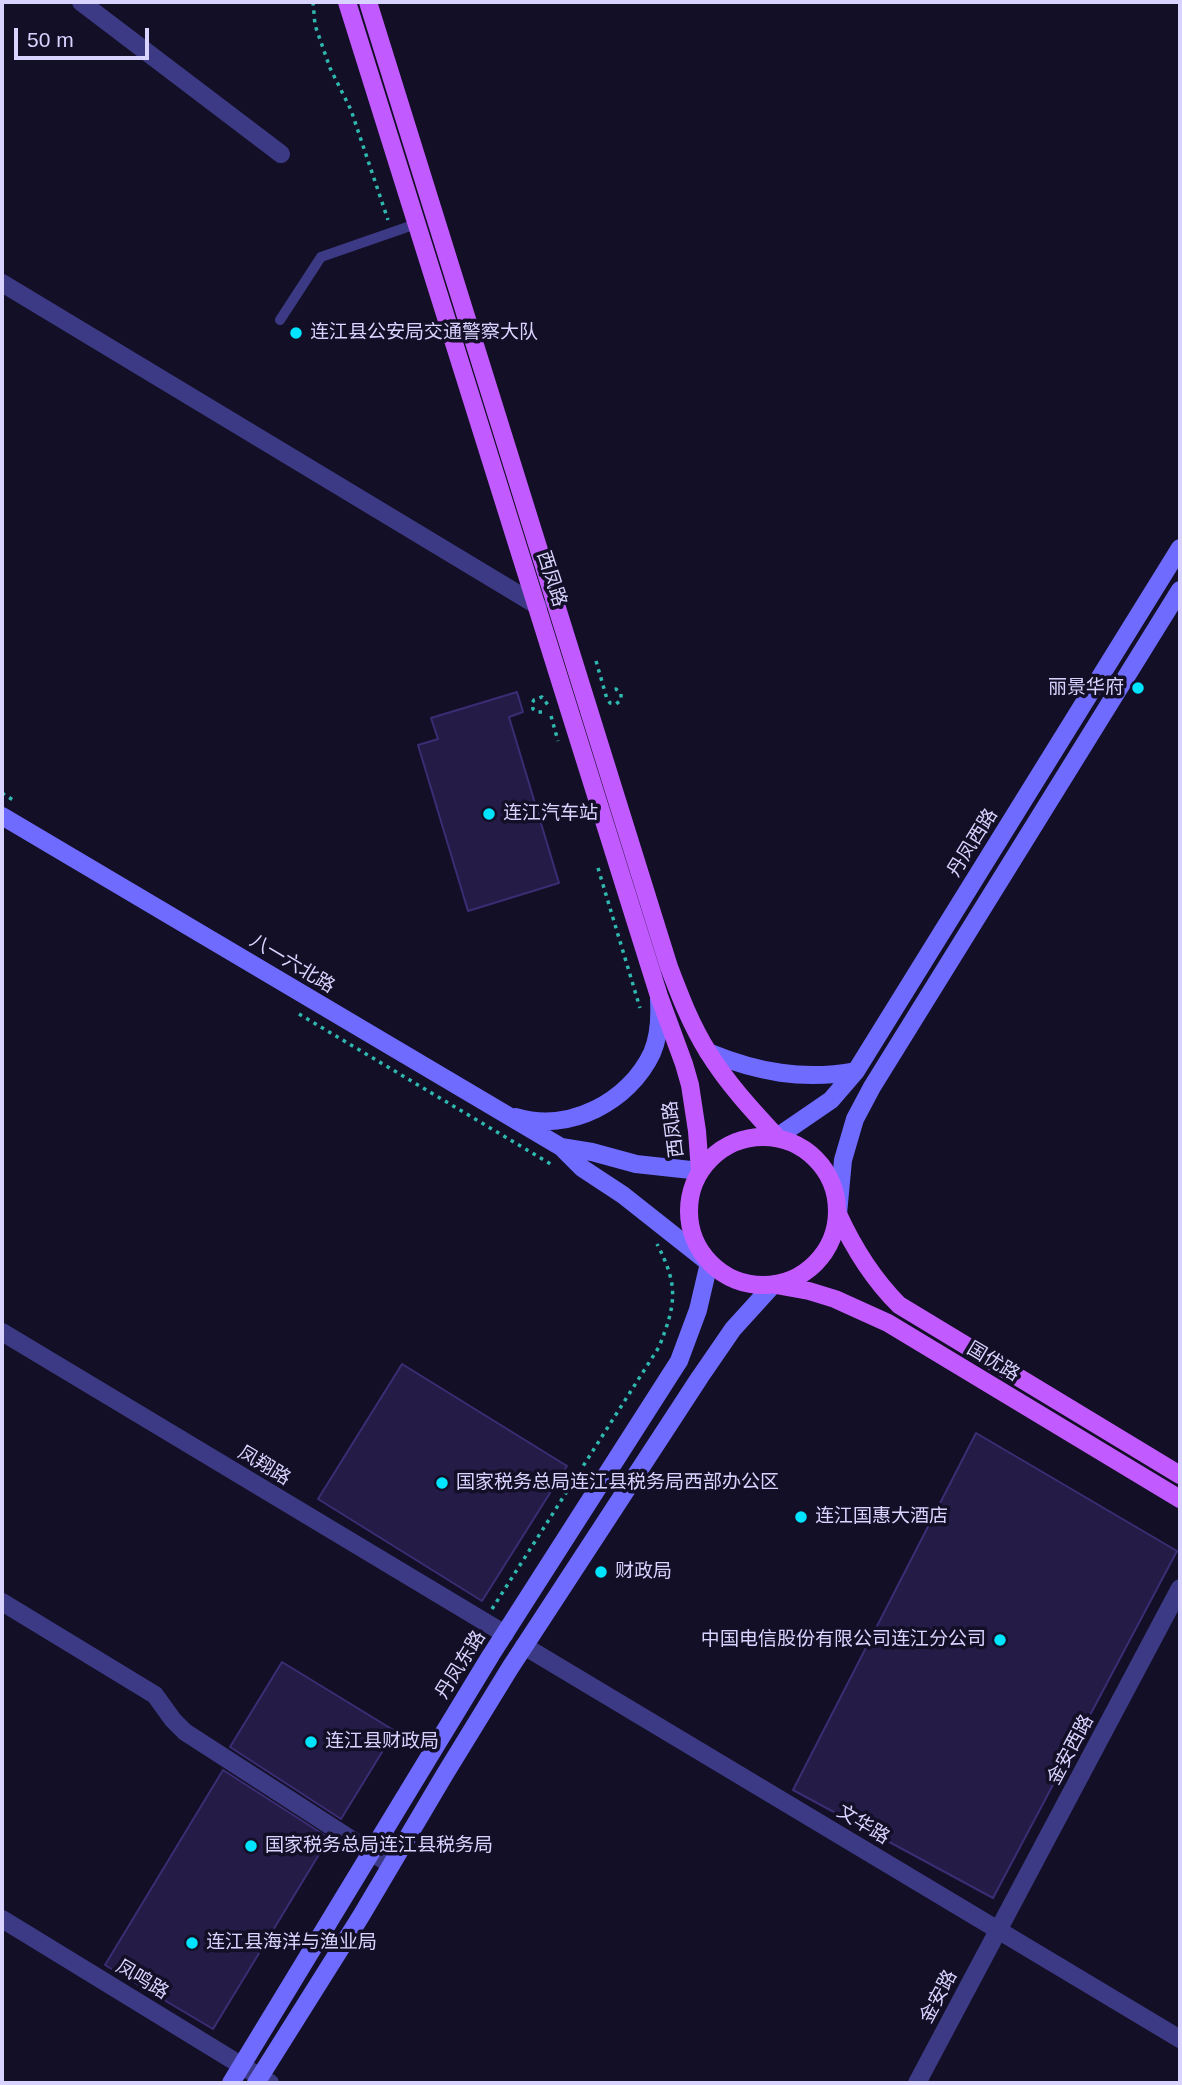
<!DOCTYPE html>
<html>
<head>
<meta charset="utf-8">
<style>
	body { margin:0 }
	#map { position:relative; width:1182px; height:2085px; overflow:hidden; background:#130f26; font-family:Helvetica,sans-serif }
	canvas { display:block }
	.frame { position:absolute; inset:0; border:4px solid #d9d4ff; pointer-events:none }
	.scale { position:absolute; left:14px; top:28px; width:135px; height:32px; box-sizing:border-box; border:4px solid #d9d4ff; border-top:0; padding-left:9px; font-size:21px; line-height:24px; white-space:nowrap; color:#d9d4ff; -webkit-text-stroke:5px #130f26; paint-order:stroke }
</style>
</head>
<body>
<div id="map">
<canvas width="1182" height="2085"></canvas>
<div class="frame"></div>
<div class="scale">50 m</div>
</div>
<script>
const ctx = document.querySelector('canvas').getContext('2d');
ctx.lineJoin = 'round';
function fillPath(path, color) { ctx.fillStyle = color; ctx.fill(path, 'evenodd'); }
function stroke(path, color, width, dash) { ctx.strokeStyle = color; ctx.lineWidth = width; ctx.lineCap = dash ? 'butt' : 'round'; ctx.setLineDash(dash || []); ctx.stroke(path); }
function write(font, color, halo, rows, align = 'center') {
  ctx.font = font + ' Helvetica,"Noto Sans SC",sans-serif'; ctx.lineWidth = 7; ctx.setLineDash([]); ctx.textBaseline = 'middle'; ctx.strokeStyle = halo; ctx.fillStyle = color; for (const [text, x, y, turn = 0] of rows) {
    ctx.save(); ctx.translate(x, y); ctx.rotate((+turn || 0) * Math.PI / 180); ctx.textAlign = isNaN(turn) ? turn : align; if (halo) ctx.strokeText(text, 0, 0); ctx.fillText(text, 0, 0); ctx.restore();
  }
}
const building = new Path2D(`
	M517,692L523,712L509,717L559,883L468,911L418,745L438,739L431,718Z
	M402,1364L567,1466L482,1601L318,1499Z
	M976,1433L1177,1551L993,1898L793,1790Z
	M282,1662L395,1731L341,1819L230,1747Z
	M223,1770L329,1838L213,2029L105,1965Z`);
const path = new Path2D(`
	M313,2L315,25L330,68L351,110L388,220
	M596,661L607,699L610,703L616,704L621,700V694L616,689L612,690
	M542,712H537L533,709L532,703L534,700L542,697L548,705
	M551,716L558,741
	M2,793L13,800
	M598,868L640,1008
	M299,1014L554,1166
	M492,1609L659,1347C676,1304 679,1286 657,1244`);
const service = new Path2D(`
	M280,320L321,257L416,224`);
const minor = new Path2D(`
	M2,1602L155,1695L173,1720L185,1732L391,1865`);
const tertiary = new Path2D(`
	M81,2L281,154
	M2,283L538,606
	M2,1332L505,1634
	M524,1646L1180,2039
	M2,1919L270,2083
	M917,2083L1180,1588`);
const secondary = new Path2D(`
	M2,816L561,1147L582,1168L623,1195L709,1263L698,1310L679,1361L491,1655L231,2083
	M708,1052C757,1072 803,1081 856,1071
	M516,1117C569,1133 629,1102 652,1053C659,1037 660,1017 659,1000
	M777,1137L831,1100L856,1071L1180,548
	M561,1147L592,1152L636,1164L700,1171
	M838,1214L843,1160L855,1119L872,1087L1180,590
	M256,2083L361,1916L445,1774L510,1668L700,1377L733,1329L773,1285`);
const primary = new Path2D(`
	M347,2L659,996L684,1064L690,1085L697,1131L700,1171
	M368,2L669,967C680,996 691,1025 708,1052C727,1083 752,1110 777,1137
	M689 1211a74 74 0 1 1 148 0a74 74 0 1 1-148 0Z
	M838,1214C854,1249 872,1278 899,1305L1180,1475
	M776,1285L809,1291L835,1299L888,1323L1180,1499`);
const markers = [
	[296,333,7,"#00e5ff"],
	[1138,688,7,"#00e5ff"],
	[489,814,7,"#00e5ff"],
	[442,1483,7,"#00e5ff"],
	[801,1517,7,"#00e5ff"],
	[601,1572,7,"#00e5ff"],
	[1000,1640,7,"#00e5ff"],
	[311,1742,7,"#00e5ff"],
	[251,1846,7,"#00e5ff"],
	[192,1943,7,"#00e5ff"]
];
const poiNames = [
	["连江县公安局交通警察大队",310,333],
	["丽景华府",1124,688,"right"],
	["连江汽车站",503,814],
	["国家税务总局连江县税务局西部办公区",456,1483],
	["连江国惠大酒店",815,1517],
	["财政局",615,1572],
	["中国电信股份有限公司连江分公司",986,1640,"right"],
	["连江县财政局",325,1742],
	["国家税务总局连江县税务局",265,1846],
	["连江县海洋与渔业局",206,1943]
];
const streetNames = [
	["西凤路",551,579,72],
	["丹凤西路",973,843,-58],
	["八一六北路",292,964,31],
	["西凤路",674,1129,-97],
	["国优路",993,1362,31],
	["凤翔路",264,1466,31],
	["丹凤东路",461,1665,-58],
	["金安西路",1071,1750,-62],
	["文华路",863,1825,31],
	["凤鸣路",142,1980,31],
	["金安路",939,1997,-62]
];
fillPath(building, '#241b47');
stroke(building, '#3b2d73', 2);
stroke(path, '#2fb8b0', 3.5, [3.5, 5]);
stroke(service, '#3d3a85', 10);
stroke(minor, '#3d3a85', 18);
stroke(tertiary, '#3d3a85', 18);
stroke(secondary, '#6f6bff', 18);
stroke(primary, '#c25bff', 18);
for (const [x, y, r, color] of markers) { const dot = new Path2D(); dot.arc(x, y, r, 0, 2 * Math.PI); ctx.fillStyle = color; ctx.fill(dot); stroke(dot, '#130f26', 2.5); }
write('19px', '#d9d4ff', '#130f26', poiNames, 'left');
write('19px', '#d9d4ff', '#130f26', streetNames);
</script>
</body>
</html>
